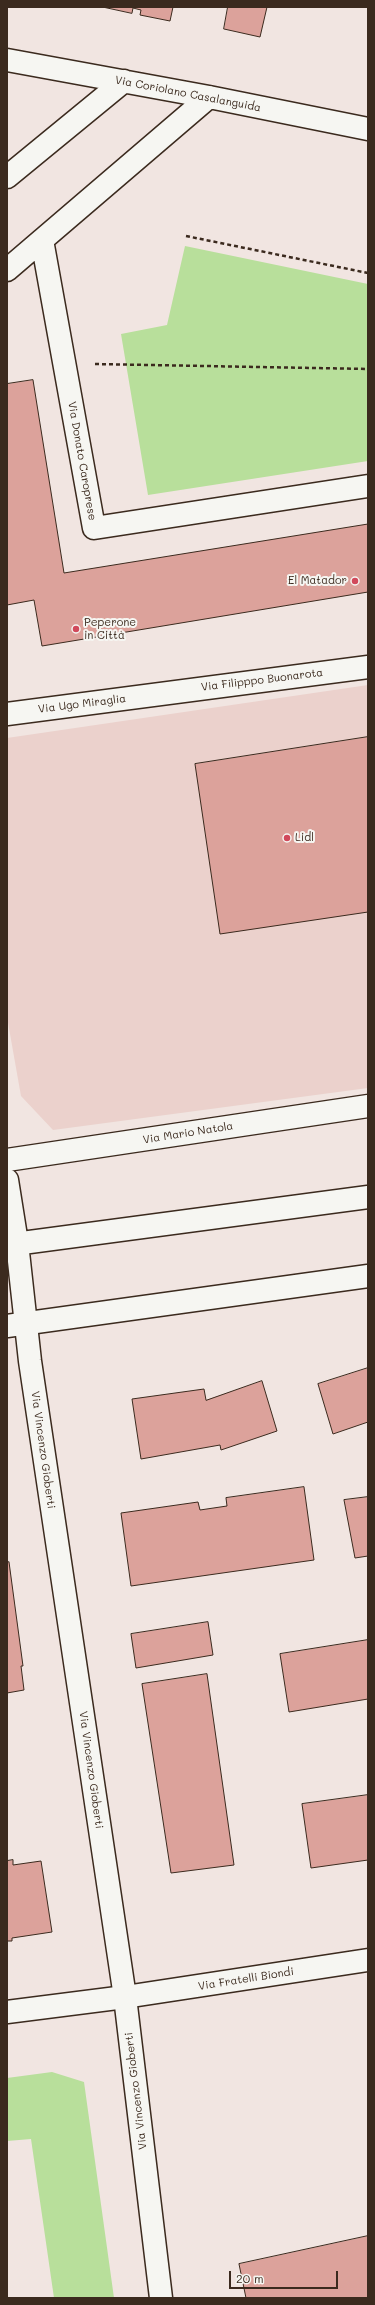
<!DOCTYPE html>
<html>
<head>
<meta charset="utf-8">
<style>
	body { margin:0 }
	#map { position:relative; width:375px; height:2305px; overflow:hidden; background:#f1e5e1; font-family:Mali,sans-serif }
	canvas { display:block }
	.frame { position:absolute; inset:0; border:8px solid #3b2a1e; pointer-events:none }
	.scale { position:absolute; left:229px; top:2271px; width:109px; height:18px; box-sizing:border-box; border:2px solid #3b2a1e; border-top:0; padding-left:5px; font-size:12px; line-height:14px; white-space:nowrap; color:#3b2a1e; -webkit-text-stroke:3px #f6f6f2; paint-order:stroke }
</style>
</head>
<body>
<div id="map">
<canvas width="375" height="2305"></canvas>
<div class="frame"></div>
<div class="scale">20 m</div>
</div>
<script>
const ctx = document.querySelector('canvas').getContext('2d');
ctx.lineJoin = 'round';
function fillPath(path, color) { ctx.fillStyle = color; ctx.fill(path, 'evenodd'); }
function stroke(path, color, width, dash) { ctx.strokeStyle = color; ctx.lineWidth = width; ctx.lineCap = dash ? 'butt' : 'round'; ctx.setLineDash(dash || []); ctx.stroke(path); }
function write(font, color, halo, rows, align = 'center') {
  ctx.font = font + ' Mali,sans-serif'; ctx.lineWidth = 4; ctx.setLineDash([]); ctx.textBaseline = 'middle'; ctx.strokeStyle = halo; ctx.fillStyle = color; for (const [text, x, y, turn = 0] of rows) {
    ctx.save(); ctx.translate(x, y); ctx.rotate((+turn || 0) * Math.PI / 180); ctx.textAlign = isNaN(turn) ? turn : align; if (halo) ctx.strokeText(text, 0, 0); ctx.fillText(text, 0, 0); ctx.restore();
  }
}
const built = new Path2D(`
	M368,685V1088L53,1130L21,1096L7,1017V738Z`);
const green = new Path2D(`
	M185,246L368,284V461L148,495L121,334L167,325Z
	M52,2072L84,2082L114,2298H54L31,2139L7,2141V2078Z`);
const building = new Path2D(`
	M103,7H173L170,21L140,15L141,10L133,8L132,13Z
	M228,7H267L260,37L224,29Z
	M33,380L64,573L368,524V592L42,646L34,600L7,605V384Z
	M368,737V912L220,934L195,764Z
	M368,1368V1422L333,1434L318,1384Z
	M262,1381L277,1431L221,1450L220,1445L141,1459L132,1399L204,1389L206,1400Z
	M304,1487L314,1560L131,1586L121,1513L198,1502L200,1510L227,1506L226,1498Z
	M368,1497V1556L355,1558L344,1500Z
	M9,1562L23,1666H21L24,1690L7,1693V1563Z
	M208,1622L213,1655L136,1668L131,1634Z
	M368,1640V1699L289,1712L280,1654Z
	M207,1674L234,1865L171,1873L142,1684Z
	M368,1795V1860L311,1868L302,1804Z
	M13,1860V1865L41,1861L52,1932L12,1938V1941H7V1861Z
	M368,2236V2298H246L239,2264Z`);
const path = new Path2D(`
	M186,236L368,273
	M95,364L368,369`);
const minor = new Path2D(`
	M7,60L209,97L368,129
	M7,177L124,81
	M42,240L94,528L368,486
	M7,270L209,97
	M7,714L368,667
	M7,1160L368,1106
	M7,1326L368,1276
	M7,2012L125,1997L368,1960`);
const tertiary = new Path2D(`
	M7,1180L17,1243L30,1361L125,1997L161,2298
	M7,1245L368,1197`);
const markers = [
	[355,581,4,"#d1495b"],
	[76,629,4,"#d1495b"],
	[287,838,4,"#d1495b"]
];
const streetNames = [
	["Via Coriolano Casalanguida",188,94,11],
	["Via Donato Caroprese",82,461,80],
	["Via Filipppo Buonarota",262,680,-7],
	["Via Ugo Miraglia",82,704,-7],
	["Via Mario Natola",188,1133,-9],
	["Via Vincenzo Gioberti",43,1450,82],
	["Via Vincenzo Gioberti",91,1770,82],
	["Via Fratelli Biondi",246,1979,-9],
	["Via Vincenzo Gioberti",136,2091,-97]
];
const poiNames = [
	["El Matador",347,581,"right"],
	["Peperone",84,623],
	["in Città",84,636],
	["Lidl",295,838]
];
fillPath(built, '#ebd1cc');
fillPath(green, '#b8df9b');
fillPath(building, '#dca29b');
stroke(building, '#3b2a1e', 1);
stroke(minor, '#3b2a1e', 25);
stroke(tertiary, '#3b2a1e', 25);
stroke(path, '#3b2a1e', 2.5, [4, 3]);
stroke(minor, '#f6f6f2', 22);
stroke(tertiary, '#f6f6f2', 22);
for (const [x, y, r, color] of markers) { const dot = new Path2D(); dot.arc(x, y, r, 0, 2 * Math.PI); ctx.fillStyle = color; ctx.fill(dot); stroke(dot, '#f6f6f2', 1.5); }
write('11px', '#3b2a1e', '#f6f6f2', streetNames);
write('11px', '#3b2a1e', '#f6f6f2', poiNames, 'left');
</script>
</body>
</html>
